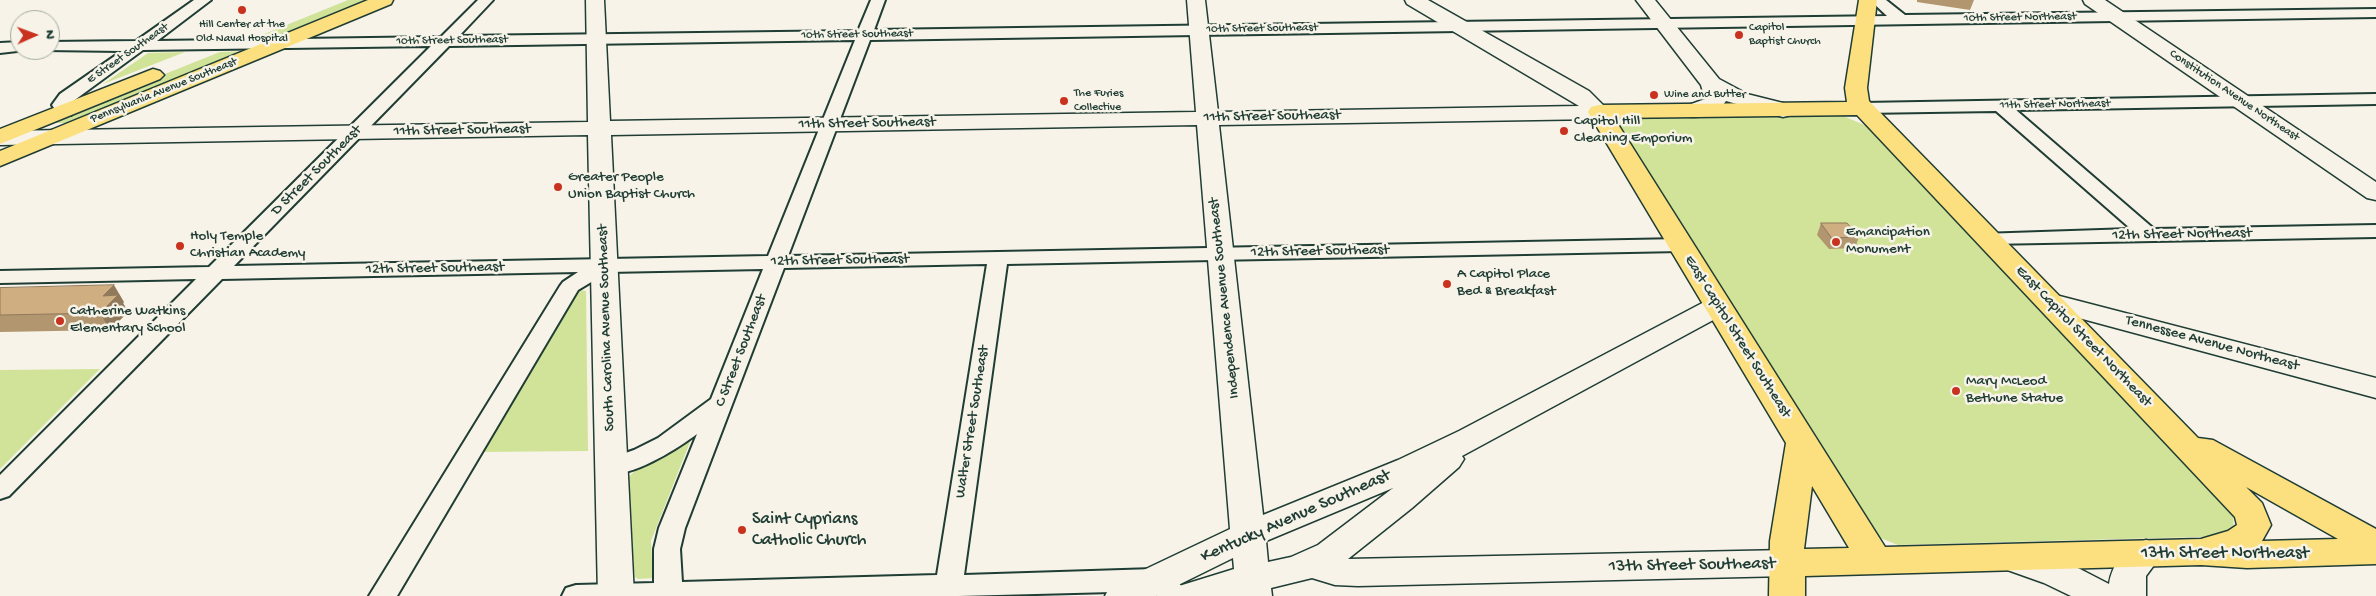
<!DOCTYPE html>
<html>
<head>
<meta charset="utf-8">
<style>
	body { margin:0 }
	#map { position:relative; width:2376px; height:596px; overflow:hidden; background:#f7f3e8; font-family:"Gochi Hand",sans-serif }
	canvas { display:block }
	.north { position:absolute; left:10px; top:10px; width:50px; height:50px; box-sizing:border-box; background:#f7f3e8; border:1px solid #a1aaa0; border-radius:50%; rotate:88deg; font-size:14px; font-weight:700; line-height:20px; text-align:center; color:#1f3d34 }
	.north::after { content:''; display:block; margin:auto; width:18px; height:22px; background:#c8321e; clip-path:polygon(50% 0,100% 100%,50% 72%,0 100%) }
</style>
</head>
<body>
<div id="map">
<canvas width="2376" height="596"></canvas>
<div class="north">N</div>
</div>
<script>
const ctx = document.querySelector('canvas').getContext('2d');
ctx.lineJoin = 'round';
function fillPath(path, color) { ctx.fillStyle = color; ctx.fill(path, 'evenodd'); }
function stroke(path, color, width, dash) { ctx.strokeStyle = color; ctx.lineWidth = width; ctx.lineCap = dash ? 'butt' : 'round'; ctx.setLineDash(dash || []); ctx.stroke(path); }
function write(font, color, halo, rows, align = 'center') {
  ctx.font = font + ' "Gochi Hand",sans-serif'; ctx.lineWidth = 5; ctx.setLineDash([]); ctx.textBaseline = 'middle'; ctx.strokeStyle = halo; ctx.fillStyle = color; for (const [text, x, y, turn = 0] of rows) {
    ctx.save(); ctx.translate(x, y); ctx.rotate((+turn || 0) * Math.PI / 180); ctx.textAlign = isNaN(turn) ? turn : align; if (halo) ctx.strokeText(text, 0, 0); ctx.fillText(text, 0, 0); ctx.restore();
  }
}
const green = new Path2D(`
	M348,0H374L284,37H257Z
	M249,51L74,123H42L220,52Z
	M185,52L103,84L148,53Z
	M1841,115L1869,127L2233,510L2234,536L1898,545L1860,530L1612,127L1625,119Z
	M580,290L586,291L588,451L482,452L577,291Z
	M100,369L0,469V370Z
	M692,437L651,541L652,560L657,572L654,578L638,579L635,577L634,570L629,477L637,468Z`);
const street = new Path2D(`
	M194,0H211L157,41L441,37L478,0H493L459,36L858,31L871,0H885L874,30L1887,16L1870,0H1886L1905,15L2376,9V17L870,40L788,256L1681,239L1688,241L1691,245L1688,249L1681,251L1007,264L964,575L1154,569C1170,574 1180,581 1188,596H1157L1151,591L959,596H562L566,588L576,585L654,583V549L659,528L697,434C677,449 629,480 603,473L599,467L603,461L634,450L658,438L711,399L763,269L608,272L578,290L397,596H369L560,286L563,282L578,272L222,279L9,496L0,499V475L196,279L0,283V271L209,267L431,46L143,50L72,102L69,105L74,111L71,115H59L52,105L60,94L122,51L44,50H50V42L136,41ZM855,40L768,256L234,266L449,46ZM987,264L937,575L682,582L680,549L685,528L784,268Z
	M20,42V50H26L0,53V43Z
	M2376,94V104L2016,110L2154,229L2376,225V237L1988,244L1981,242L1978,238L1981,234L2131,229L1996,111L1863,113L1857,112L1854,108L1857,104L1863,103Z`);
const secondary = new Path2D(`
	M586,0H604L610,121L1196,112L1187,0H1205L1218,112L1579,106L1407,4L1405,0H1428L1589,91L1610,112L1607,117L1599,119L1219,125L1263,515L1398,460L1459,431L1708,300L1718,298L1728,300L1732,306L1728,312L1462,456L1464,459L1459,467L1412,508L1348,559L1787,550L1799,554L1805,563L1799,572L1787,576L1358,586L1335,585L1312,578L1271,588L1272,596H1174L1179,586L1234,569L1233,558L1156,596H1105L1110,586L1230,529L1197,125L611,135L634,596H598L588,135L0,145V131L588,122ZM1393,488L1318,545L1291,557L1268,562L1266,541Z
	M1636,0H1655L1719,79L1747,94L1791,105L1794,110L1791,115L1783,117L1726,101C1718,113 1701,119 1686,116L1683,111L1686,106L1705,99L1701,85Z
	M2083,0H2105L2376,182V200L2367,198L2085,4Z
	M2048,293L2376,378V398L2038,307L2034,301L2038,295Z
	M2146,540L2158,544L2163,553L2146,576V596H2071L2044,583L1999,567L1993,558L1999,549L2011,545L2035,552L2080,569L2109,584C2112,563 2127,546 2146,540Z`);
const primary = new Path2D(`
	M368,0H393L391,4L0,166V151Z
	M1859,0H1877L1867,88L1869,101L2198,438L2213,440L2376,529V564L2247,568L2201,565L1805,576V596H1769L1770,541L1786,443L1588,112L1591,107L1599,105L1847,102L1845,88ZM1857,115L2235,517L2237,525L2228,531L2201,539L1885,547L1614,118ZM1812,486L1849,548L1804,549ZM2246,487L2338,539L2262,541L2271,525L2262,503Z
	M153,69L160,71L164,75L160,79L0,144V129Z`);
const wall = new Path2D(`
	M1917,0H1974L1970,10L1917,2Z
	M1821,223L1859,237L1855,248L1829,249L1817,235Z
	M0,288L124,302L123,303L128,312L110,330L0,332Z`);
const shadedWall = new Path2D(`
	M114,285L124,302L123,303L128,312L110,330L100,313L103,296Z`);
const building = new Path2D(`
	M1821,223H1847L1859,237L1832,238Z
	M114,285L103,296L118,295L100,313L0,315V288Z`);
const markers = [
	[242,10,5,"#c8321e"],
	[1739,35,5,"#c8321e"],
	[1654,95,5,"#c8321e"],
	[1064,101,5,"#c8321e"],
	[1564,131,5,"#c8321e"],
	[558,187,5,"#c8321e"],
	[1836,242,5,"#c8321e"],
	[180,246,5,"#c8321e"],
	[1447,284,5,"#c8321e"],
	[60,321,5,"#c8321e"],
	[1956,391,5,"#c8321e"],
	[742,530,5,"#c8321e"]
];
const farStreetnames = [
	["10th Street Northeast",2020,18,-1],
	["10th Street Southeast",1262,29,-1],
	["10th Street Southeast",857,35,-1],
	["10th Street Southeast",452,41,-1],
	["E Street Southeast",128,54,-35],
	["Pennsylvania Avenue Southeast",164,91,-22],
	["Constitution Avenue Northeast",2234,96,34],
	["11th Street Northeast",2055,105,-1]
];
const farPoinames = [
	["Hill Center at the",242,25,"center"],
	["Old Naval Hospital",242,39,"center"],
	["Capitol",1749,28],
	["Baptist Church",1749,42],
	["The Furies",1074,94],
	["Collective",1074,108],
	["Wine and Butter",1664,95]
];
const streetNames = [
	["11th Street Southeast",1272,117,-1],
	["11th Street Southeast",867,124,-1],
	["11th Street Southeast",462,131,-1],
	["D Street Southeast",317,171,-45],
	["12th Street Northeast",2182,235,-1],
	["12th Street Southeast",1320,252,-1],
	["12th Street Southeast",840,261,-1],
	["12th Street Southeast",435,269,-1],
	["Independence Avenue Southeast",1225,298,-96],
	["South Carolina Avenue Southeast",607,328,-92],
	["East Capitol Street Southeast",1737,337,58],
	["East Capitol Street Northeast",2083,337,46],
	["Tennessee Avenue Northeast",2212,344,15],
	["C Street Southeast",742,351,-69],
	["Walter Street Southeast",973,422,-81]
];
const poiNames = [
	["Capitol Hill",1574,122],
	["Cleaning Emporium",1574,139],
	["Greater People",568,178],
	["Union Baptist Church",568,195],
	["Emancipation",1846,233],
	["Monument",1846,250],
	["Holy Temple",190,237],
	["Christian Academy",190,254],
	["A Capitol Place",1457,275],
	["Bed & Breakfast",1457,292],
	["Catherine Watkins",70,312],
	["Elementary School",70,329],
	["Mary McLeod",1966,382],
	["Bethune Statue",1966,399]
];
const nearStreetnames = [
	["Kentucky Avenue Southeast",1296,517,-24],
	["13th Street Northeast",2225,554],
	["13th Street Southeast",1692,566,-1]
];
const nearPoinames = [
	["Saint Cyprians",752,520],
	["Catholic Church",752,541]
];
fillPath(green, '#d1e398');
stroke(street, '#1f3d34', 4);
stroke(secondary, '#1f3d34', 3);
stroke(primary, '#1f3d34', 3);
fillPath(street, '#f7f3e8');
fillPath(secondary, '#f7f3e8');
fillPath(primary, '#fce080');
fillPath(wall, '#b29670');
fillPath(shadedWall, '#917a5b');
fillPath(building, '#cfae82');
stroke(building, '#917a5b', 1);
for (const [x, y, r, color] of markers) { const dot = new Path2D(); dot.arc(x, y, r, 0, 2 * Math.PI); ctx.fillStyle = color; ctx.fill(dot); stroke(dot, '#f7f3e8', 2); }
write('12px', '#1f3d34', '#f7f3e8', farStreetnames);
write('12px', '#1f3d34', '#f7f3e8', farPoinames, 'left');
write('15px', '#1f3d34', '#f7f3e8', streetNames);
write('15px', '#1f3d34', '#f7f3e8', poiNames, 'left');
write('18px', '#1f3d34', '#f7f3e8', nearStreetnames);
write('18px', '#1f3d34', '#f7f3e8', nearPoinames, 'left');
</script>
</body>
</html>
